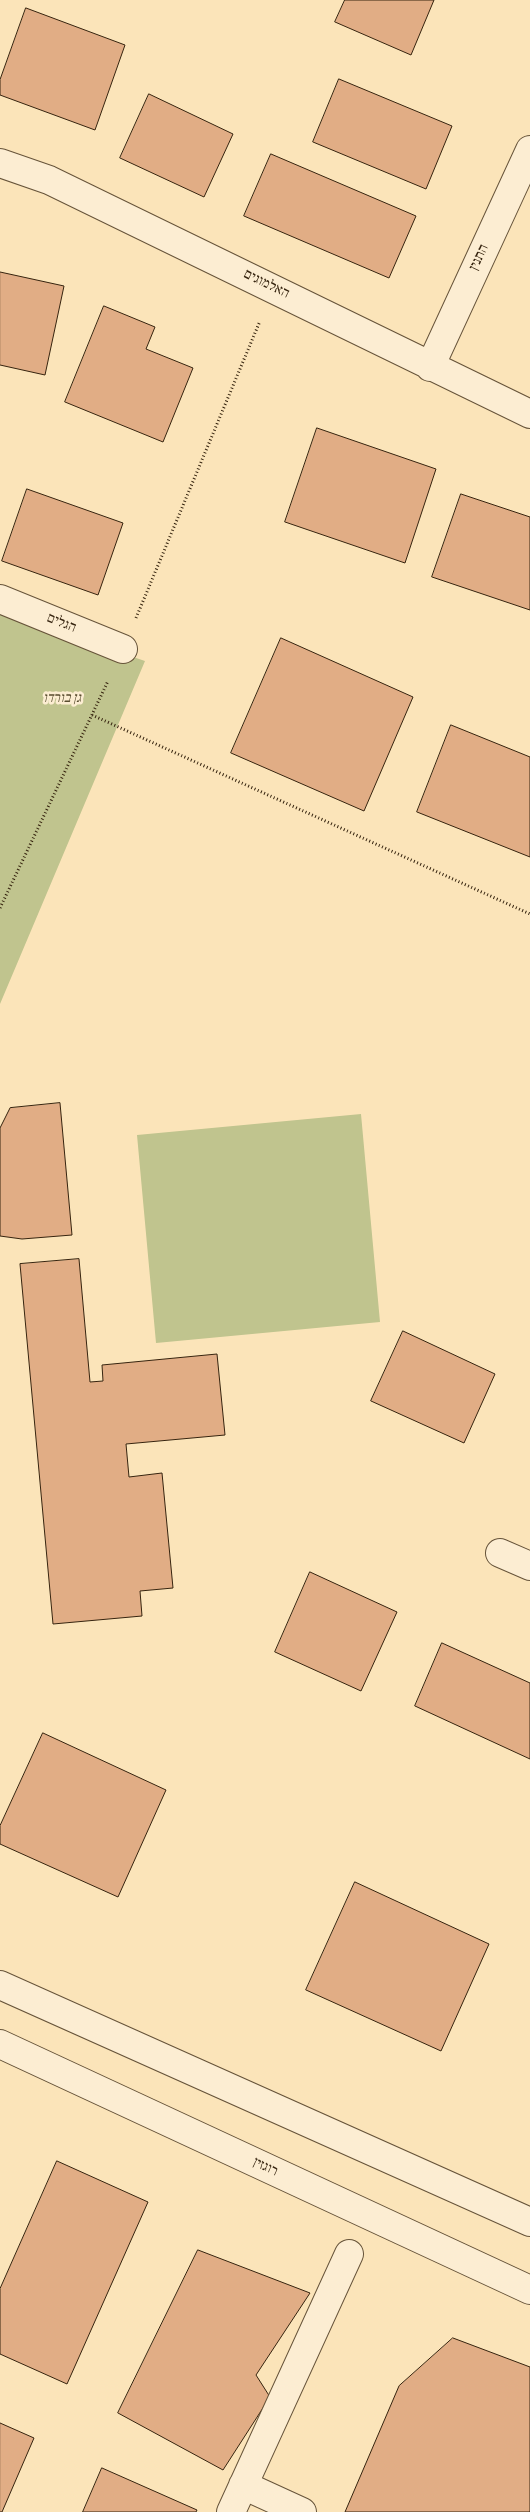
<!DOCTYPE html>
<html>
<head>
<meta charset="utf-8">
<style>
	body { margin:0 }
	canvas { display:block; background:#fbe4b9 }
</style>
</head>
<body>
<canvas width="530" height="2512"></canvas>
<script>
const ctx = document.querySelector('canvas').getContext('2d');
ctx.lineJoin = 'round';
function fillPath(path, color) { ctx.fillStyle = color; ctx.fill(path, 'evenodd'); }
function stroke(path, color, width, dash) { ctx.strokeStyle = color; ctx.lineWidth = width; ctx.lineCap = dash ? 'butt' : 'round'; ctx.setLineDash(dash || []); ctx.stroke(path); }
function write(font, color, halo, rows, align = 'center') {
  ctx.font = font + ' Vollkorn,"Frank Ruhl Libre",serif'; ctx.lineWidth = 5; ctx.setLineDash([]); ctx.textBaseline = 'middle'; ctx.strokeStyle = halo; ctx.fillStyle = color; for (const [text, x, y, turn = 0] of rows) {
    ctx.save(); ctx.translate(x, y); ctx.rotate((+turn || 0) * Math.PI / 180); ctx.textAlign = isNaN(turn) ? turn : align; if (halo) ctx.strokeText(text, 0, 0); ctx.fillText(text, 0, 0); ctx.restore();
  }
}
const green = new Path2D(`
	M0,612L145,661L0,1004Z
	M361,1114L380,1322L156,1343L137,1135Z`);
const building = new Path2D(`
	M345,0H434L411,55L335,22Z
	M26,8L125,45L95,130L0,95V80Z
	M339,79L452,126L426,189L313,142Z
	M149,94L233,134L204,197L120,158Z
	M271,154L416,216L389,278L244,216Z
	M0,272L64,286L45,375L0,365Z
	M104,306L155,327L146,349L193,368L163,442L65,402Z
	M317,428L436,469L405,563L285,522Z
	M27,489L123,523L98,595L2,561Z
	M461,494L530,517V610L432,577Z
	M281,638L413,697L364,811L231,753Z
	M451,725L530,757V857L417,812Z
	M60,1103L72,1235L22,1239L0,1236V1128L10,1108Z
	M79,1259L90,1382L103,1381L102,1365L217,1354L225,1435L126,1444L129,1477L162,1473L173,1588L140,1591L142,1616L53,1624L20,1264Z
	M403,1331L495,1374L464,1443L371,1401Z
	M310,1572L397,1612L361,1691L275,1652Z
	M442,1643L530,1683V1759L415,1706Z
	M43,1733L166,1790L118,1897L0,1844V1826Z
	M355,1882L489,1944L441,2051L306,1990Z
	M57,2161L148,2202L67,2384L0,2354V2289Z
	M198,2250L310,2293L256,2375L270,2397L223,2470L118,2413Z
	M453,2338L530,2367V2512H345L399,2386Z
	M0,2423L34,2438L2,2512H0Z
	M102,2468L197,2510L196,2512H83Z`);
const path = new Path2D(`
	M136,618L260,321
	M92,715L530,914
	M0,908L108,681`);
const minor = new Path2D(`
	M0,163L49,180L530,414
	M430,367L530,150
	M0,599L123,649
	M500,1553L530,1566
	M0,1985L530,2222
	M0,2044L530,2290
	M243,2485L302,2512
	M231,2512L349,2254`);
const streetNames = [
	["התנין",480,258,-65],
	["האלמוגים",266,285,26],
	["הגלים",61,624,22],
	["רוגזין",265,2168,25]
];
const parkNames = [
	["גן בורדו",62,699]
];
fillPath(green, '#c0c48e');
fillPath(building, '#e1ad85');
stroke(building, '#36240f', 1);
stroke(minor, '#67543a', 30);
stroke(path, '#36240f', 3, [1, 2.5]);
stroke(minor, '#fcedd2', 28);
write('14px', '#36240f', '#fcedd2', streetNames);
write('italic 14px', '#584c2f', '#fcedd2', parkNames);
</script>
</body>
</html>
